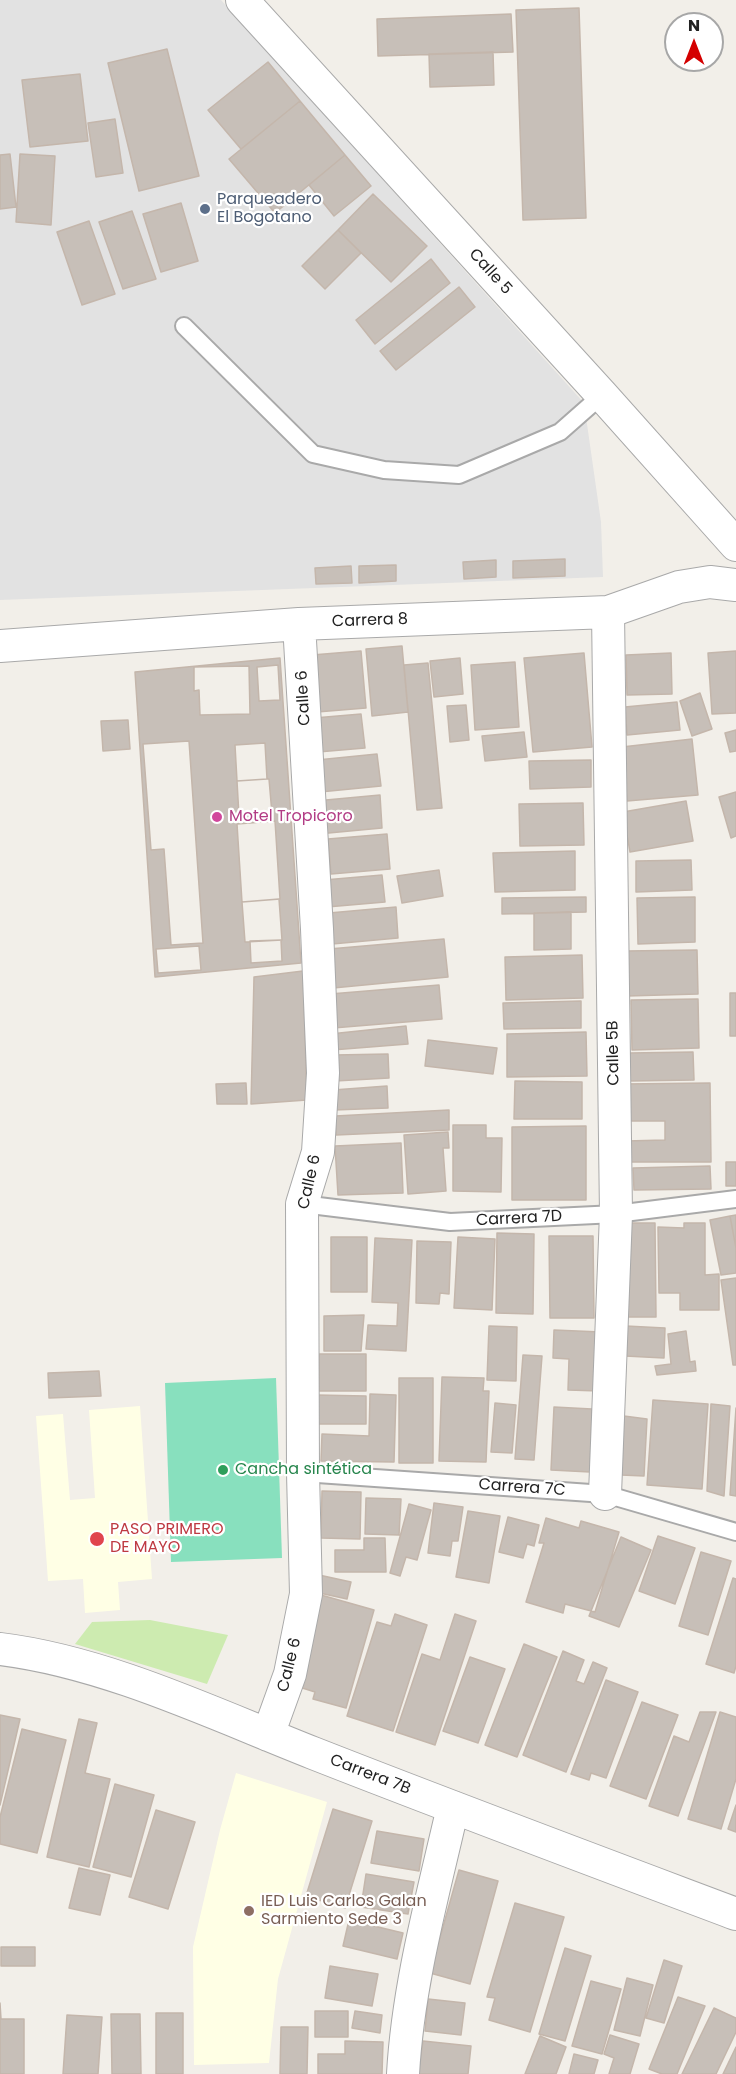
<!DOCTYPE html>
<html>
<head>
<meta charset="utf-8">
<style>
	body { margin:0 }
	#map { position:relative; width:736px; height:2074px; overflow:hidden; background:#f2efe9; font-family:Poppins,sans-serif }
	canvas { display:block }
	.north { position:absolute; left:664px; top:12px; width:60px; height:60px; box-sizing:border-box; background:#fff; border:2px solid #a7a7a7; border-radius:50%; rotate:0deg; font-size:16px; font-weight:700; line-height:24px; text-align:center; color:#222 }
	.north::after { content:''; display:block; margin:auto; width:21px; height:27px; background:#d40000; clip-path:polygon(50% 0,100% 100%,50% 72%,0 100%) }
</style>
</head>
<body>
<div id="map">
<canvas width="736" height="2074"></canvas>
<div class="north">N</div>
</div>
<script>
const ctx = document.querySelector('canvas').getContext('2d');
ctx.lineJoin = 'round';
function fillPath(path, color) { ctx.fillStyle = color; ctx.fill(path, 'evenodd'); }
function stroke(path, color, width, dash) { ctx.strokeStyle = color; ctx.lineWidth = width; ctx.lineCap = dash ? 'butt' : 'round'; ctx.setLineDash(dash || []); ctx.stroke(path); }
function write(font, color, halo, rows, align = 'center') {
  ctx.font = font + ' Poppins,sans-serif'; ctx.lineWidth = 4.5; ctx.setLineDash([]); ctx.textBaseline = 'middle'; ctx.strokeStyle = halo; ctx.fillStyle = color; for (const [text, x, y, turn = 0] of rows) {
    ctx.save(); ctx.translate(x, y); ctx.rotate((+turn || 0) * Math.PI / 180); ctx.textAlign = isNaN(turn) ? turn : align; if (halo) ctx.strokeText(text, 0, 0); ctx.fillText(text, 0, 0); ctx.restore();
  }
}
const education = new Path2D(`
	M140,1406L152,1579L118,1582L120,1610L85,1613L83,1579L48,1581L36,1416L63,1414L70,1500L95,1498L89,1410Z
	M236,1773L327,1802L278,1979L269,2063L194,2065L193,1947L220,1830Z`);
const grass = new Path2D(`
	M150,1620L228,1635L207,1684L75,1644L92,1622Z`);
const pitch = new Path2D(`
	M276,1378L282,1558L171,1562L165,1383Z`);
const parking = new Path2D(`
	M0,0H221L584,403L601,522L603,577L0,600Z`);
const building = new Path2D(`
	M579,8L586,218L523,220L516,10Z
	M511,14L513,52L378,56L377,19Z
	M167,49L199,176L139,191L108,63Z
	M493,52L494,85L430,87L429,54Z
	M268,62L300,101L241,149L208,110Z
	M80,74L88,141L30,147L22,80Z
	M300,101L345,155L275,213L229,159Z
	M115,119L123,173L96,177L88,123Z
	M10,154L16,207L0,209V155Z
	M20,154L55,156L51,225L16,222Z
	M345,155L371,186L334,216L309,185Z
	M373,194L427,246L391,282L338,230Z
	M181,203L198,261L161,272L143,214Z
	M132,211L156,279L123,289L99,222Z
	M89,221L115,294L82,305L57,232Z
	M338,230L361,253L325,289L302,266Z
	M431,259L450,283L375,344L356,320Z
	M459,287L475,307L396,370L380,351Z
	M565,559V576L513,578V561Z
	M496,560V577L464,579L463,562Z
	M396,565V581L359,583V566Z
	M351,566L352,583L316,584L315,568Z
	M402,646L408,712L372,716L366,649Z
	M361,651L366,708L317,712L312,655Z
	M736,651V713L712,714L708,653Z
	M584,653L592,747L533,752L524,658Z
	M671,653L672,694L627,695L626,655Z
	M280,658L301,963L155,977L135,672Z
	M460,658L463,694L434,697L430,661Z
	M515,662L519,727L475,730L471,665Z
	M428,663L442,808L417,810L404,665Z
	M278,665L280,700L259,701L257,667Z
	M249,666L250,714L200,715L199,690L194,691V667Z
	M700,693L712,729L692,736L680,701Z
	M677,702L680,730L627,735L625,707Z
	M466,705L469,740L450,742L447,706Z
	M361,714L365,748L318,752L314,718Z
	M128,720L130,749L103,751L101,721Z
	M736,730V751L730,752L725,733Z
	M524,732L527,757L485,761L482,736Z
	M692,739L698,795L627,801L622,747Z
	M189,741L203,943L171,945L164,849L151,850L143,744Z
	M265,743L267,779L237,781L235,745Z
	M377,754L381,786L320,792L317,760Z
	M591,760V787L530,789L529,761Z
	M267,779H269L272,814L239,816L237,781Z
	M736,792V836L731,838L719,797Z
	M380,795L382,828L318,834L315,801Z
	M686,801L693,841L630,852L623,812Z
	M583,803L584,845L520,846L519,804Z
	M275,821L280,899L242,902L237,824Z
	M387,834L390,869L331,874L328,839Z
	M575,851V890L495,892L493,853Z
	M691,860L692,890L636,892V861Z
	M439,870L443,896L402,903L397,876Z
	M382,875L385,902L327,907L324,880Z
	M586,897V912L502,914V898Z
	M695,897V942L638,944L637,898Z
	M279,899L282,940L245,942L242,902Z
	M396,907L398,938L332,944L329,913Z
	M571,912V949L534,950V913Z
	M444,939L448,977L333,988L329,949Z
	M281,940L282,961L251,963L250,941Z
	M199,946L201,970L158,973L156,949Z
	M697,950L698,994L627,996L626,951Z
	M582,955L583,998L506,1000L505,957Z
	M303,971L307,1100L251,1104L254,977Z
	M439,985L442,1019L333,1028L330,994Z
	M730,993H736V1036H730Z
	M698,999L699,1048L632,1050L631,1000Z
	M581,1001V1028L504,1029L503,1003Z
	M406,1026L408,1044L332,1050L330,1034Z
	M586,1032L587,1076L507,1077V1034Z
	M428,1040L497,1048L493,1074L425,1066Z
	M693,1052L694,1080L630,1081L629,1053Z
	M388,1054L389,1078L335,1081L334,1055Z
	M515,1081L582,1082V1119H514Z
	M246,1083L247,1104H217L216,1084Z
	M710,1083L711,1162H626V1141L665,1140V1121H624L623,1084Z
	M387,1086L388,1108L334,1110L333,1090Z
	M449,1110V1130L336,1135L335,1116Z
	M453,1125H486V1138H502L501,1192L453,1191Z
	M586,1126V1200H512V1127Z
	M448,1132L449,1148H443L446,1191L408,1194L404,1135Z
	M401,1143L403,1193L338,1195L335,1146Z
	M726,1162H736V1186H726Z
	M710,1166L711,1189L634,1190L633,1168Z
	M736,1215V1248L730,1216Z
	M730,1216L736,1248V1273L721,1275L710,1220Z
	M624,1223H655L656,1317H624Z
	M684,1223H705V1275L719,1274V1310H680V1293H659L658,1227L684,1228Z
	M497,1233L534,1234L533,1314L496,1313Z
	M549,1236H593L594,1318H550Z
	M331,1237H367V1292H331Z
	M458,1237L495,1239L492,1310L454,1308Z
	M375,1238L412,1240L406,1351L366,1349L368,1325L397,1326L398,1303L372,1302Z
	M417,1241L451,1242L449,1294L440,1293L439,1304L416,1303Z
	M736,1278V1365H733L721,1280Z
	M364,1315L361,1351H324V1316Z
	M489,1326L517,1327L516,1381L487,1380Z
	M626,1326L665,1328L664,1358L625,1356Z
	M554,1330L601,1332L599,1391L568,1390L569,1359L553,1358Z
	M686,1331L690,1362L695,1361L696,1371L657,1375L655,1366L671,1364L668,1334Z
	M319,1354H366V1391H319Z
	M523,1355L542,1356L534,1460L515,1459Z
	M99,1371L101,1396L49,1398L48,1373Z
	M442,1377L484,1378L483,1391H489L486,1462L439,1461Z
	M399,1378H433V1463H399Z
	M370,1394L396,1395L394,1462L321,1461L322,1434L369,1436Z
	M317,1395L366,1396V1424H317Z
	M653,1400L708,1404L702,1489L647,1485Z
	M495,1403L516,1405L512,1453L491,1452Z
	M711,1404L730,1406L724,1496L707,1491Z
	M554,1407L592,1409L590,1472L551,1470Z
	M736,1408V1496L730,1495Z
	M624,1416L647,1419L644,1476L621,1475Z
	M322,1491L361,1492L360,1539L321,1538Z
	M366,1498L401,1499L399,1535L365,1534Z
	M434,1503L463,1507L458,1541H452L450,1556L428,1553Z
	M409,1504L431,1510L417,1560L406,1557L400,1576L390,1573Z
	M468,1511L500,1516L489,1583L456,1577Z
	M508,1517L539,1525L534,1546L527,1544L523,1558L499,1552Z
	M546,1518L579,1528L581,1521L619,1532L595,1612L565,1604L563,1613L526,1602L544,1543H539Z
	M658,1536L695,1548L675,1604L639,1591Z
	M621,1537L651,1550L619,1627L589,1616Z
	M364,1538H385L386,1572H335V1550H364Z
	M701,1552L731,1561L708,1635L679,1626Z
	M319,1575L351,1582L347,1599L315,1592Z
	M733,1578L736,1579V1666L734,1673L706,1664Z
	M321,1595L374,1610L346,1708L313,1699L315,1692L296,1686Z
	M395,1614L427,1625L393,1731L347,1716L377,1622L391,1626Z
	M455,1614L476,1621L435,1745L396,1732L422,1654L440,1660Z
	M524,1644L557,1657L517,1757L485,1745Z
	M563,1651L584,1660L576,1681L584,1684L593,1662L607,1668L566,1772L523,1755Z
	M470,1657L505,1669L478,1743L443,1731Z
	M606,1680L638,1692L606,1778L591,1773L589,1780L571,1774Z
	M642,1702L678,1715L646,1799L610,1786Z
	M700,1712H716L678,1816L649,1806L674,1736L689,1742Z
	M720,1712L736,1717V1779L721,1829L688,1819Z
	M0,1715L20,1719L0,1805Z
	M79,1719L97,1723L85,1773L110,1779L89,1867L47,1857Z
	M22,1729L66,1740L37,1853L0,1844V1817Z
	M115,1784L154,1795L131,1877L93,1867Z
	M736,1805V1832L728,1829Z
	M333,1809L372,1821L345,1908L306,1896Z
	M156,1810L195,1822L168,1909L129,1897Z
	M377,1831L424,1839L419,1871L371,1863Z
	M79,1868L110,1875L100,1915L69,1908Z
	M459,1870L498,1881L470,1984L430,1973Z
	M366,1874L414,1882L408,1914L361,1907Z
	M515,1903L564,1917L530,2032L489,2020L495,1998L487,1997Z
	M349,1920L403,1933L397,1959L343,1946Z
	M1,1947H35V1966H1Z
	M565,1948L591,1956L565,2041L539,2034Z
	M664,1960L682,1966L664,2023L646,2018Z
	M330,1966L378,1974L372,2006L325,1998Z
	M627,1978L653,1985L640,2036L614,2030Z
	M591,1981L621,1989L602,2054L572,2046Z
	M678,1997L705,2006L677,2074H662L649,2069Z
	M428,1999L465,2003L461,2035L425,2031Z
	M0,2003L1,2019H24V2074H0Z
	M714,2008L736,2018V2032L716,2074H682Z
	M315,2011H348V2037H315Z
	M355,2011L382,2015L380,2033L352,2028Z
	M156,2013H183V2074H156Z
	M111,2014H140L141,2074H112Z
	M67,2015L102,2017L98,2074H63Z
	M281,2027H308L307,2074H280Z
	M610,2035L639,2044L630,2074H609L614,2058L604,2054Z
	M540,2036L566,2047L556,2074H525Z
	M345,2041L383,2042L382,2074H318V2054H345Z
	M423,2041L471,2046L468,2074H418Z
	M736,2047V2074H723Z
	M574,2054L598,2060L594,2074H569Z`);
const lane = new Path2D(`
	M184,326L313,454L384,470L459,475L560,432L602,395
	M302,1204L450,1222L616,1214L736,1199
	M303,1473L605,1494L736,1532`);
const street = new Path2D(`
	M242,0L602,395L736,545
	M0,646L299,624L608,612L679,587L710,582L736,585
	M605,1494L616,1214L608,612
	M0,1649C106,1662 214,1714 313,1753C453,1808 595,1861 736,1914
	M268,1735L290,1674L306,1594L303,1473L302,1204L318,1152L323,1073L317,929L299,624
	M403,2074C408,1984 433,1895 453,1807`);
const markers = [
	[205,209,6,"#5c6f8a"],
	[217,817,6,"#d1479c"],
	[223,1470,6,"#2e9e5b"],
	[97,1539,8,"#e0444e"],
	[249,1911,6,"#8d6e63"]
];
const serviceNames = [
	["Parqueadero",217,200],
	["El Bogotano",217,218]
];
const streetNames = [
	["Calle 5",490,272,48],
	["Carrera 8",370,621,-2],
	["Calle 6",304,698,-93],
	["Calle 5B",614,1053,-91],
	["Calle 6",310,1182,-77],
	["Carrera 7D",519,1219,-3],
	["Carrera 7C",522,1488,4],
	["Calle 6",290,1665,-76],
	["Carrera 7B",370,1775,21]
];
const hotelNames = [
	["Motel Tropicoro",229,817]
];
const leisureNames = [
	["Cancha sintética",235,1470]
];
const healthNames = [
	["PASO PRIMERO",110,1530],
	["DE MAYO",110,1548]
];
const educationNames = [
	["IED Luis Carlos Galan",261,1902],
	["Sarmiento Sede 3",261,1920]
];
fillPath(education, '#ffffe5');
fillPath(grass, '#cdebb0');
fillPath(pitch, '#88e0be');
fillPath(parking, '#e2e2e2');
fillPath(building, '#c7bfb8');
stroke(building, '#c4b6ab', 1.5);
stroke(lane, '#a9a9a9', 20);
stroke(street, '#a9a9a9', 34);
stroke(lane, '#fff', 16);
stroke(street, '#fff', 32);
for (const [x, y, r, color] of markers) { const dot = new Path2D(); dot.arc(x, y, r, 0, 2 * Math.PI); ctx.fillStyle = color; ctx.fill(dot); stroke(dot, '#fff', 2); }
write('16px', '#4e5e75', '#fff', serviceNames, 'left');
write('16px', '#222', '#fff', streetNames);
write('16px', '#b23c85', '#fff', hotelNames, 'left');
write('16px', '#27864d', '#fff', leisureNames, 'left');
write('16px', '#be3a42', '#fff', healthNames, 'left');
write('16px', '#785e54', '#fff', educationNames, 'left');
</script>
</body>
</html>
